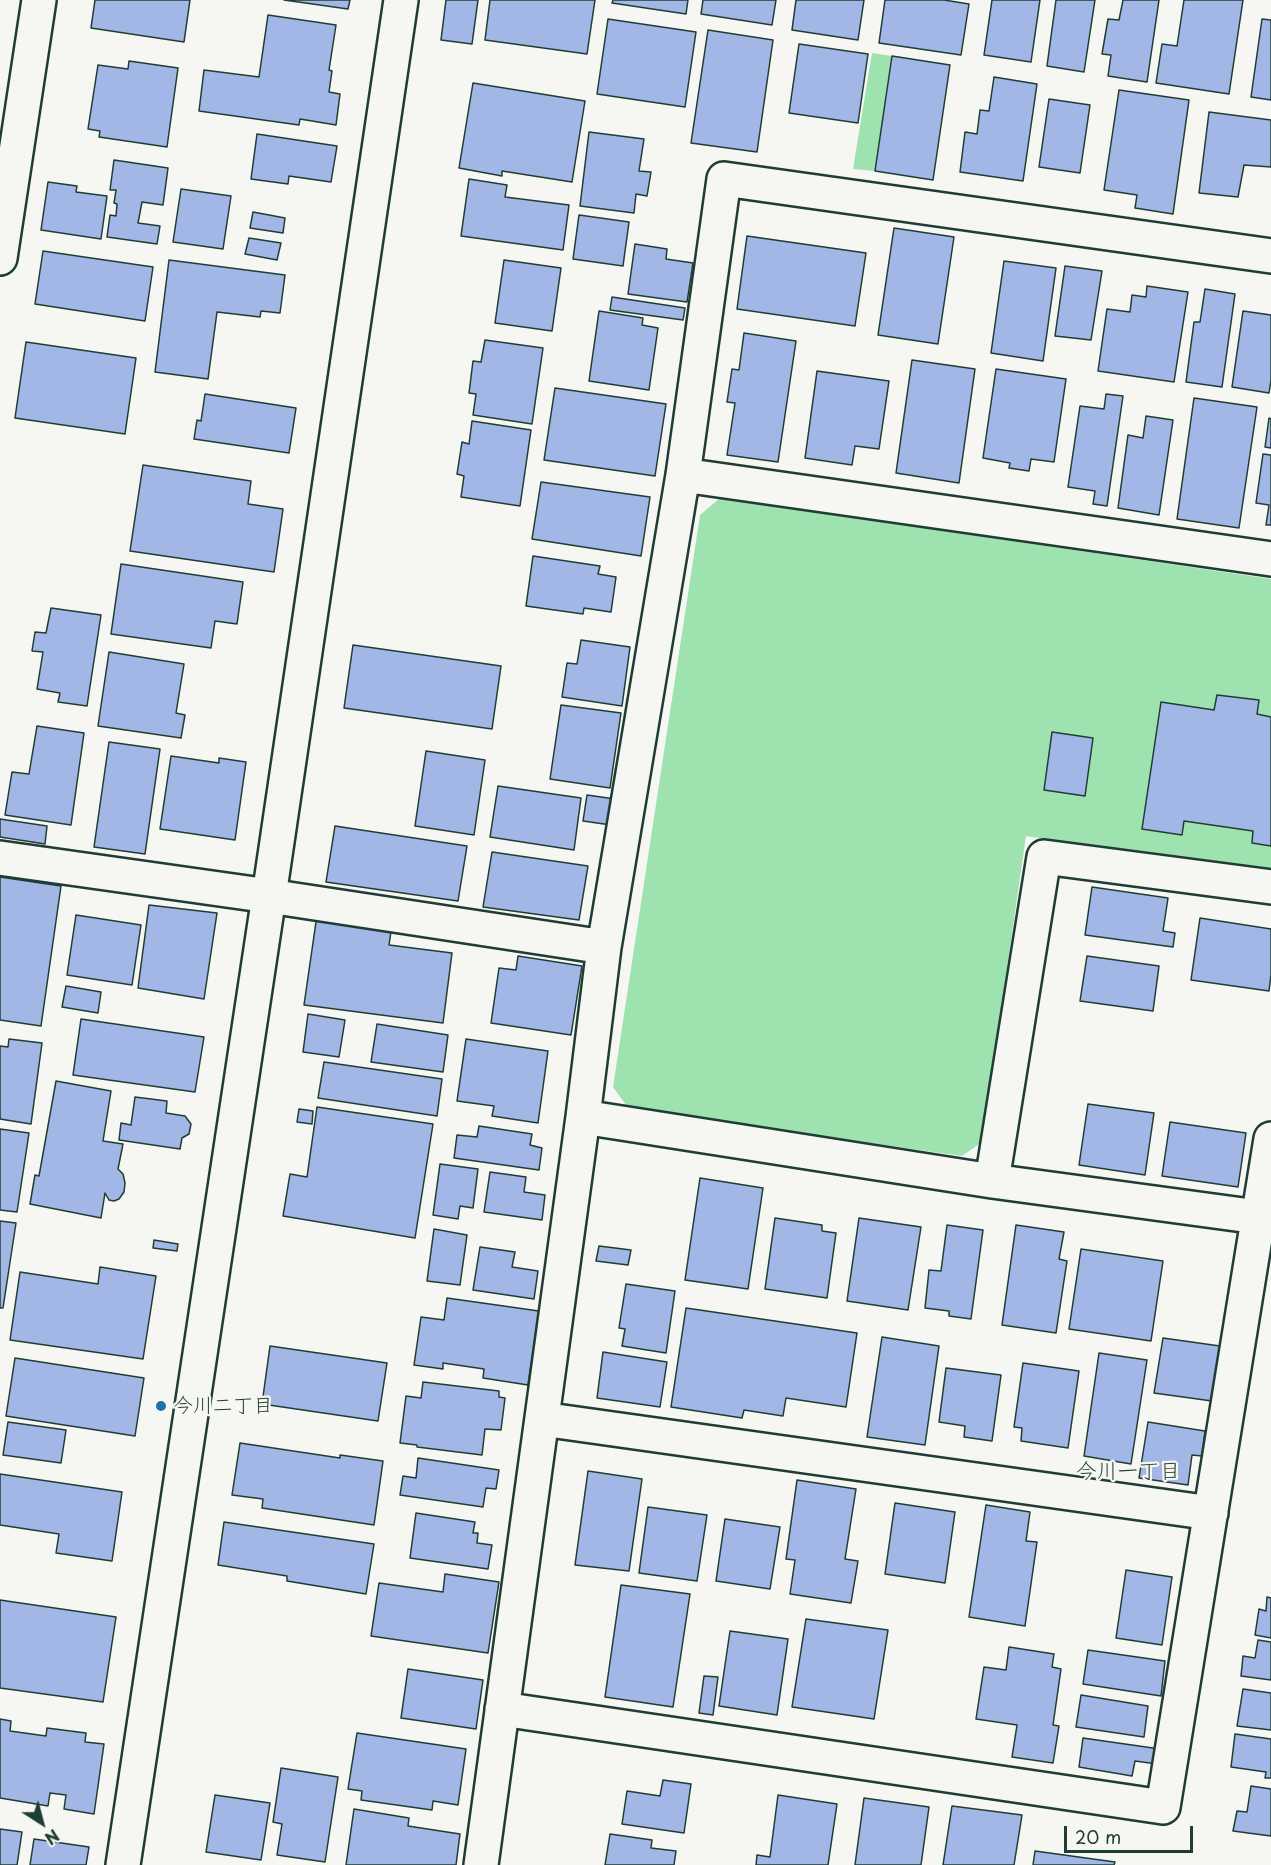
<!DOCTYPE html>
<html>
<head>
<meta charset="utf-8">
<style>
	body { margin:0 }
	#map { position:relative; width:1271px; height:1865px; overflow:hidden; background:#f6f6f2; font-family:"Playpen Sans",sans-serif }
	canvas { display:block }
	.north { position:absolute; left:12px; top:1793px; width:60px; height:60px; -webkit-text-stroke:4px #f6f6f2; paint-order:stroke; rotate:144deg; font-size:16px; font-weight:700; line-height:24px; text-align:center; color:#1f3d34 }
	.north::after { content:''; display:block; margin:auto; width:21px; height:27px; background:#1f3d34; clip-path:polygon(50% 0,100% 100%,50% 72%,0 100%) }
	.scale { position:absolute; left:1064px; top:1826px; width:129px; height:27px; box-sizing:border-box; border:3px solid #1f3d34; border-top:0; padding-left:8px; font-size:18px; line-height:21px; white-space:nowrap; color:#1f3d34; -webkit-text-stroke:4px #f6f6f2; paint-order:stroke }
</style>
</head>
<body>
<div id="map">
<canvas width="1271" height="1865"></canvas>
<div class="north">N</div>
<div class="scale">20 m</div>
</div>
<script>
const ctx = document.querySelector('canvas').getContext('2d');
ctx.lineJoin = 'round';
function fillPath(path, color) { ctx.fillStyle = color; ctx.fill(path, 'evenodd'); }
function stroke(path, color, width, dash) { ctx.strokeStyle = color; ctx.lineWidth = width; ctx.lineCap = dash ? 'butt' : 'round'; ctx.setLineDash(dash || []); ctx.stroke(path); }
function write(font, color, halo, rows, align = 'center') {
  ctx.font = font + ' "Playpen Sans","Klee One",sans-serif'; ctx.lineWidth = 4.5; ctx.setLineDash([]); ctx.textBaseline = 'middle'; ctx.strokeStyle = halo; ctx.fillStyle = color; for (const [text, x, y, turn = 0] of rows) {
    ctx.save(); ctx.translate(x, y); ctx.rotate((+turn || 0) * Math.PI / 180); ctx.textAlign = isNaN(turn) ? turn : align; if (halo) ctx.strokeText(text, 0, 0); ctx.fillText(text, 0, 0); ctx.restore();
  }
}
const green = new Path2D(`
	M872,53L892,56L875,171L853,169Z
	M720,498L1271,579V873L1026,836L982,1142L962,1156L629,1109L613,1087L700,515Z`);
const building = new Path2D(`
	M95,0H190L184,42L91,28Z
	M284,0H350L348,9Z
	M446,0H478L472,44L441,40Z
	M490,0H595L587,54L485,40Z
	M613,0H688L686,14L612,3Z
	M703,0H776L772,25L701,14Z
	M796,0H864L858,40L792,30Z
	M885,0H944L969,4L961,55L879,43Z
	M992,0H1040L1031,62L984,55Z
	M1056,0H1095L1084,72L1047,66Z
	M1123,0H1159L1147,82L1108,76L1111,55L1102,54L1108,19L1119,20Z
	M1184,0H1243L1229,94L1156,83L1162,44L1177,46Z
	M268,15L336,25L329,70L332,71L329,92L340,94L336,125L300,119L299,125L199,111L204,70L259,77Z
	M608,19L696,32L685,107L597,94Z
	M1262,19L1271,20V100L1251,97Z
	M708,30L773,40L757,152L691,143Z
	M799,44L868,54L858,123L789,113Z
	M892,56L950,65L933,180L875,171Z
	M129,61L178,68L167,147L99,137L100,131L88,129L98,65L128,69Z
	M994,77L1037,84L1023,181L960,172L965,132L977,134L980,110L989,111Z
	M473,83L585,101L572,182L502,171V176L459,168Z
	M1119,90L1189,100L1173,214L1135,208L1137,195L1104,190Z
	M1049,99L1090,105L1080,173L1039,167Z
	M1209,112L1271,120V167L1244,165L1238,197L1199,193Z
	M589,132L644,139L639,171L651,172L647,196L636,194L634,213L580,206Z
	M257,134L337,146L331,182L289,176L288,184L251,179Z
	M114,160L168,168L163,205L142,202L138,223L160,226L157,244L107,237L110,215L116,216L117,204L114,203L116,190H110Z
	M469,179L507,185L505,197L569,205L563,250L461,236Z
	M48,182L77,186L76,192L107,196L101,239L41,230Z
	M181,189L231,196L223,249L173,242Z
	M253,212L285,218L283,233L250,228Z
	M579,215L629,222L623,266L573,259Z
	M894,228L954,237L938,344L878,335Z
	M747,236L866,253L855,326L737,309Z
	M249,238L281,243L277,260L245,254Z
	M635,244L667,249L666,259L693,263L687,302L628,294Z
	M43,251L153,267L145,321L35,304Z
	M169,260L285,275L280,313L261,311L260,317L217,312L208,379L155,372Z
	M504,260L561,268L552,331L495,323Z
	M1004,261L1056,268L1043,361L991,353Z
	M1065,266L1102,271L1091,340L1055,336Z
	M1147,286L1188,292L1174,382L1098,371L1107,309L1130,312L1132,295L1146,297Z
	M1205,289L1235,294L1222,387L1186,382L1194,322H1200Z
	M612,297L685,308L683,320L610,310Z
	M599,311L643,318L642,325L658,328L649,390L589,381Z
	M1243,311L1271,315V380L1269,393L1232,387Z
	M744,333L796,341L778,462L727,455L735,403L727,402L732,369L739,370Z
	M485,340L543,348L532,424L473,415L476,394L469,393L473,361L481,362Z
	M26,342L136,358L125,434L15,418Z
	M912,360L975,369L959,483L896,473Z
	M996,369L1066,379L1054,462L1031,459L1029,471L1009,468L1010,463L983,458Z
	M817,371L889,381L879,449L855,446L852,465L805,458Z
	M555,388L666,404L655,476L544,460Z
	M205,394L296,408L289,453L194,439L197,420L201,421Z
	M1106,394L1123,396L1107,506L1093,504L1095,491L1068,487L1080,406L1104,409Z
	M1194,398L1257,407L1239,528L1177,519Z
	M1146,416L1173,420L1159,515L1118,508L1128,435L1143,438Z
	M1269,418L1271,419V448L1265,447Z
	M472,421L531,430L520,506L461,497L464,476L457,474L462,442L469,444Z
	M1263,454L1271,455V525H1266L1269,505L1256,503Z
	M143,465L251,481L248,504L283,509L274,572L130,551Z
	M541,482L650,497L641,556L532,539Z
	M533,556L600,566L598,574L616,577L611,612L584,608L583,614L526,606Z
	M121,564L243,582L237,624L215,621L211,648L111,634Z
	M51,608L101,615L87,706L58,702L60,693L37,689L43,652L32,651L35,632L46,633Z
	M581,640L630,647L622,706L562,697L567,663L577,664Z
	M353,645L501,666L492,729L344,708Z
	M109,652L184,664L176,713L185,715L181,738L98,726Z
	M1217,695L1259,700L1257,714L1271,717V846L1252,843L1253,831L1184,821L1182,835L1142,829L1161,702L1214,710Z
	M561,705L621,713L610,788L550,779Z
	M37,726L84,733L71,825L5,815L12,772L29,774Z
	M1052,732L1093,738L1085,796L1044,790Z
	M109,742L160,749L145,854L94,847Z
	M426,751L485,760L474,835L415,826Z
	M171,756L219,763V758L246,762L235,840L160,829Z
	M498,786L581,798L574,850L490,837Z
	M587,795L615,799L611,825L583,821Z
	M0,819L47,826L45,844L0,837Z
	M335,826L467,846L458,901L326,882Z
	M492,852L588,866L579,920L483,907Z
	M0,877L61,886L41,1026L0,1020Z
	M1092,887L1168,898L1163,931L1175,933L1173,947L1085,935Z
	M149,905L217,913L204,999L138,988Z
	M76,915L141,925L132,985L67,975Z
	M317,915L392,925L389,945L452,953L443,1023L304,1005Z
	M1200,918L1271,929V975L1269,991L1191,980Z
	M518,956L582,966L571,1035L491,1023L499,968L516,970Z
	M1087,956L1159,966L1153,1011L1080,1001Z
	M66,986L101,992L98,1013L62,1007Z
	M308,1014L345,1020L339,1057L303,1052Z
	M81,1019L204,1037L195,1092L73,1075Z
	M377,1024L448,1035L443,1072L371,1062Z
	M9,1039L42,1043L31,1124L0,1119V1046L8,1047Z
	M466,1039L548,1051L538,1123L492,1116L494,1106L457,1101Z
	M324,1062L442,1079L437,1116L318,1098Z
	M56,1081L111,1091L103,1141L123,1144L118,1169L123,1174L125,1183L124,1192L119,1199L114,1201L109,1200L105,1193L101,1218L30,1204L35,1175L39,1176Z
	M135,1097L167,1101L166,1113L185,1116L191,1124L189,1134L182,1138L180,1149L119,1140L121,1123L131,1125Z
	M1088,1104L1154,1113L1145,1175L1079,1165Z
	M317,1107L433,1124L415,1238L283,1216L290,1174L307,1177Z
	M299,1109L313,1111L312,1124L297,1122Z
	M1170,1122L1246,1133L1238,1187L1162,1176Z
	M479,1126L532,1134L530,1145L542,1148L539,1170L454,1158L457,1135L477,1137Z
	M0,1129L29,1133L17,1212L0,1210Z
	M440,1164L478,1169L473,1208L460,1206L458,1219L433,1215Z
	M490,1172L526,1177L524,1192L545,1195L542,1220L484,1212Z
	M700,1178L763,1188L748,1289L685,1280Z
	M775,1218L822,1225V1231L836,1233L827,1298L765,1289Z
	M859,1218L921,1227L908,1310L847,1301Z
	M0,1221L16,1223L3,1308H0Z
	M947,1225L983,1230L971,1319L949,1316V1311L925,1308L929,1270L941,1271Z
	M1016,1225L1064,1232L1059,1259L1067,1261L1056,1333L1002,1325Z
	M434,1229L467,1235L460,1285L427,1281Z
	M154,1240L178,1244L177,1251L153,1248Z
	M599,1246L631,1250L628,1265L596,1261Z
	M480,1247L515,1252L512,1267L538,1271L534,1299L473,1290Z
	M1081,1249L1163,1261L1151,1341L1069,1329Z
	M100,1267L156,1276L143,1359L10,1340L20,1272L98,1284Z
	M626,1284L675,1291L666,1353L622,1346L625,1329L619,1328Z
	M447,1298L539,1311L528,1385L483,1378L484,1369L443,1363V1369L414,1365L421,1317L444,1320Z
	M686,1308L857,1333L846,1407L786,1398L783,1416L744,1410L742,1418L671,1407Z
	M882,1337L939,1346L925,1445L867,1437Z
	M1163,1338L1220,1346L1212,1401L1154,1393Z
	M270,1346L387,1363L378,1421L262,1404Z
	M603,1352L667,1362L660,1407L597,1398Z
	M1099,1353L1147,1360L1131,1464L1084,1456Z
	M15,1358L144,1378L135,1436L6,1416Z
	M1023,1363L1079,1371L1068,1448L1021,1441L1022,1428L1014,1427Z
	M946,1368L1001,1375L992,1441L964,1437L965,1426L939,1422Z
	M423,1382L499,1391V1397L505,1398L501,1430L485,1429L482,1455L417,1447V1445L400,1443L406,1396L421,1398Z
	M8,1422L66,1430L61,1463L3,1455Z
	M1148,1422L1205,1431L1202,1456L1192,1455L1188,1485L1139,1478Z
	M240,1443L340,1458V1455L383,1461L374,1525L262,1508L263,1499L232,1495Z
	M418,1458L499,1470L496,1489L486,1488L483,1507L400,1495L403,1476L416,1478Z
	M588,1471L642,1479L629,1571L575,1565Z
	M0,1474L122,1492L112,1561L56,1553L59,1534L0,1525Z
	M797,1480L856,1489L845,1559L858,1561L851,1603L790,1594L795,1560L786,1559Z
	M895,1503L955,1512L945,1583L885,1574Z
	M986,1505L1030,1512L1026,1541L1037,1542L1025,1626L969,1617Z
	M648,1507L707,1515L697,1581L639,1573Z
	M416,1513L475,1522L473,1533H478L477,1543L492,1545L488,1569L410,1558Z
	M725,1519L780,1527L770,1589L716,1581Z
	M224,1522L374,1544L366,1594L287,1581V1576L218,1565Z
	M1126,1570L1172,1577L1162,1645L1116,1638Z
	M445,1574L499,1582L488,1653L371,1636L379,1583L443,1592Z
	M621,1585L690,1594L673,1707L605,1697Z
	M1267,1597L1271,1598V1638L1255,1635L1259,1609L1266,1611Z
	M0,1600L116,1617L103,1702L0,1688Z
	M806,1619L888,1630L874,1719L792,1707Z
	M730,1631L788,1639L777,1715L719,1706Z
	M1258,1640L1271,1642V1680L1241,1676L1243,1656L1255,1658Z
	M1009,1647L1054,1654L1052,1667L1061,1669L1053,1725L1059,1726L1053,1763L1012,1757L1017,1725L976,1719L984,1667L1006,1670Z
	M1088,1650L1165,1661L1161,1696L1083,1684Z
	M408,1669L483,1680L476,1729L401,1718Z
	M704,1676L718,1677L713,1715L699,1713Z
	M1243,1689L1271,1693V1730L1237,1726Z
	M1081,1695L1148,1706L1144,1737L1076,1727Z
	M0,1719L11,1721L10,1731L46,1736L47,1728L86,1733L85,1742L104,1744L94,1814L64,1809L66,1795L50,1793L48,1806L0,1798Z
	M357,1733L466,1749L458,1805L433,1801L432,1810L361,1800L362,1791L348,1789Z
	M1235,1734L1271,1739V1778H1265L1266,1772L1231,1767Z
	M1083,1738L1160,1749L1157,1764L1135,1761L1132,1776L1079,1767Z
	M281,1768L338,1777L325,1862L277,1855L282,1824L273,1822Z
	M663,1780L691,1784L684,1833L622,1824L627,1791L660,1796Z
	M1251,1786L1271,1789V1836L1233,1831L1237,1811L1247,1812Z
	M215,1795L270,1803L261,1860L206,1852Z
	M778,1795L837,1804L828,1865H756L757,1855L770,1857Z
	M864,1798L929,1807L921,1865H855Z
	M952,1806L1022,1815L1014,1865H943Z
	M354,1809L409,1818L408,1826L460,1834L456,1865H346Z
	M0,1829L22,1832L17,1865H0Z
	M610,1834L652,1840L651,1848L676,1851L674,1865H605Z
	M34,1839L89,1847L86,1865H30Z
	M1035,1851L1115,1862L1114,1865H1033Z`);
const street = new Path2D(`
	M0,258L39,0
	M683,475L1271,559
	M0,858L269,896L604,947
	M583,1117L992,1181L1258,1217
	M992,1181L1044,857L1271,887
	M542,1419L1211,1513
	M502,1709L1163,1807L1271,1139
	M481,1865L583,1117L604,947L683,475L724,179L1271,256`);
const secondary = new Path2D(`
	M123,1865L269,896L401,0`);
const markers = [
	[161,1406,6,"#1f6fb2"]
];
const poiNames = [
	["今川二丁目",173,1406]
];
const neighbourhoodNames = [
	["今川一丁目",1128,1472]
];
fillPath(green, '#9de2af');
fillPath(building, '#a2b7e5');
stroke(building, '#1f3d34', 1.5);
stroke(street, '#1f3d34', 38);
stroke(secondary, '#1f3d34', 38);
stroke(street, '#f6f6f2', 33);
stroke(secondary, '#f6f6f2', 33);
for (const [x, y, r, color] of markers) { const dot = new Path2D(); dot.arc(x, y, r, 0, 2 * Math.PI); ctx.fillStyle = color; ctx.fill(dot); stroke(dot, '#f6f6f2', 2); }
write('20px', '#1f3d34', '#f6f6f2', poiNames, 'left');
write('21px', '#1f3d34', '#f6f6f2', neighbourhoodNames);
</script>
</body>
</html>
